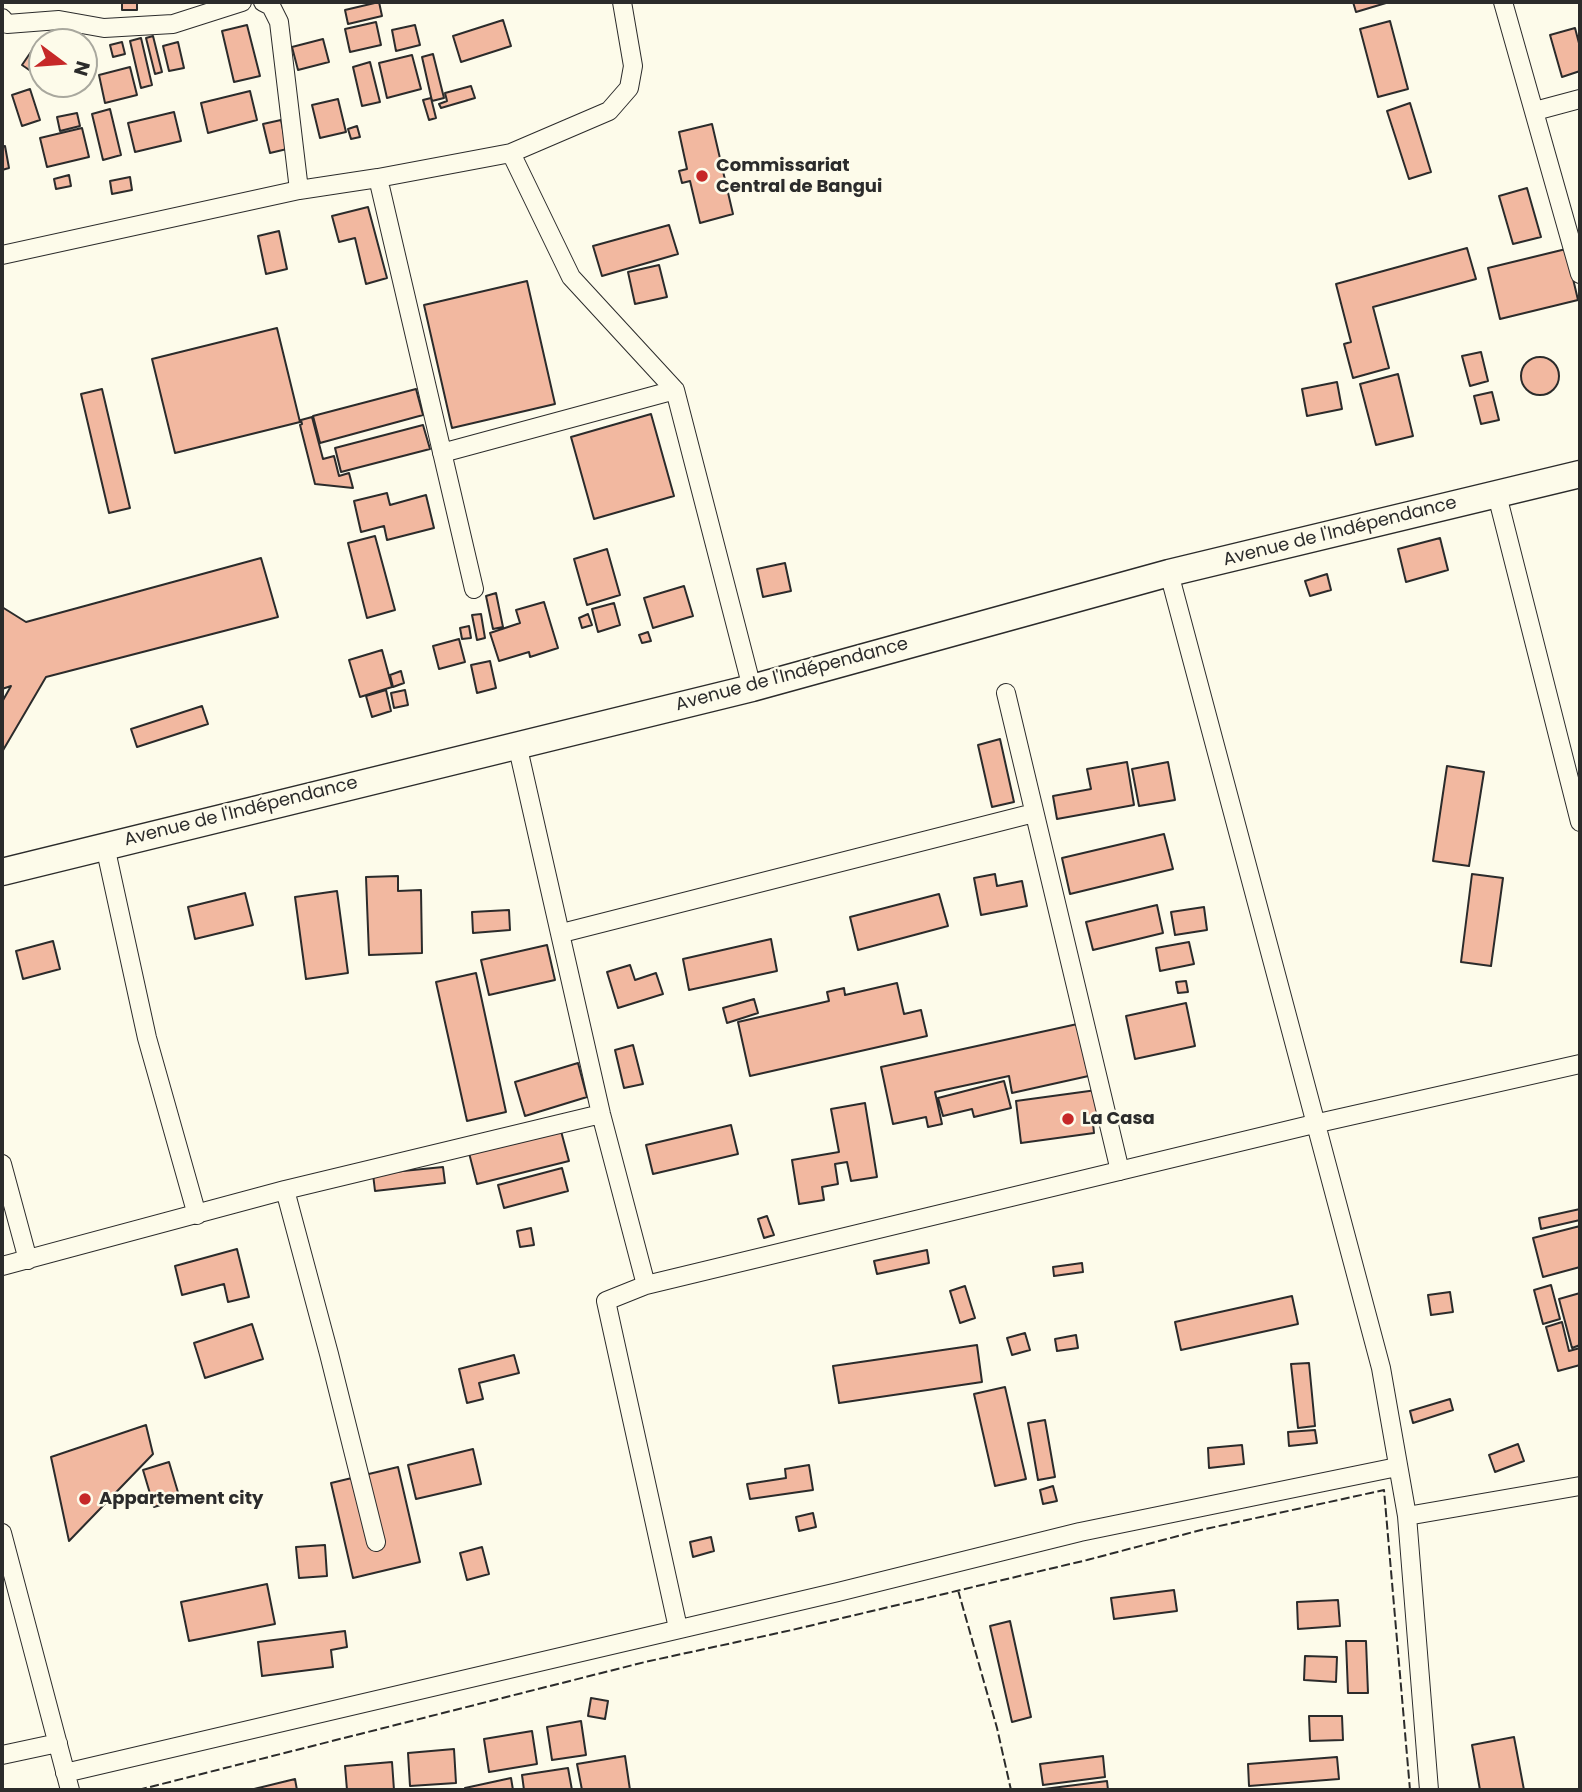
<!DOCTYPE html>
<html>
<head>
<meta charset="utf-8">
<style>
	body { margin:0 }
	#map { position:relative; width:1582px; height:1792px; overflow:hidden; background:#fdfbea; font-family:Poppins,sans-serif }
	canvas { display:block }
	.frame { position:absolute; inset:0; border:4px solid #2b2b2b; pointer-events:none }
	.north { position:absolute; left:28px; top:28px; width:70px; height:70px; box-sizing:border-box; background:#fdfbea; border:2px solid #a9a89e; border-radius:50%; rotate:106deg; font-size:19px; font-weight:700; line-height:28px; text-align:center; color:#2b2b2b }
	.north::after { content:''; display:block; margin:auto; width:24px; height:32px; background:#c62828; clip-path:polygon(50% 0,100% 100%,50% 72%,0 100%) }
</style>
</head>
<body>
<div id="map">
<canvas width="1582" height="1792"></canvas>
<div class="frame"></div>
<div class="north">N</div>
</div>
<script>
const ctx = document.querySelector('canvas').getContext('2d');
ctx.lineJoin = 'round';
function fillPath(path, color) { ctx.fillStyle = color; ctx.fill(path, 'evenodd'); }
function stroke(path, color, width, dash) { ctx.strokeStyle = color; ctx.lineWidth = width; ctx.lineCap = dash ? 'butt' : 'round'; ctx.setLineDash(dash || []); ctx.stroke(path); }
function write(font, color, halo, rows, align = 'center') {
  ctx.font = font + ' Poppins,sans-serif'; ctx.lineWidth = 5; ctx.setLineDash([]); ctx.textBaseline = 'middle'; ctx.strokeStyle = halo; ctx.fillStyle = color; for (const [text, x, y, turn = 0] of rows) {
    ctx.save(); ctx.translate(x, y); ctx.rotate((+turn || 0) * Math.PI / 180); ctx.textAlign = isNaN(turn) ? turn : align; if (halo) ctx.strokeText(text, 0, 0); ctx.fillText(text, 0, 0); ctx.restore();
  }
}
const building = new Path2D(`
	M122,2H137V10H122Z
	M379,2L382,16L348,24L345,10Z
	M1353,2H1386V3L1356,12Z
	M503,20L511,46L461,62L453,36Z
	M1390,21L1408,89L1378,97L1360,29Z
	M376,22L381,45L350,52L345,29Z
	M247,25L260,76L234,82L222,31Z
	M415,25L420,45L396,51L392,30Z
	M1575,28L1580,47V71L1562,77L1550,35Z
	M153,36L162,72L155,74L146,38Z
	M141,38L152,85L141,88L130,41Z
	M323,39L329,62L298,70L292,47Z
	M122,42L125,54L113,57L110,45Z
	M178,42L184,68L169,71L163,46Z
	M35,46L42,51V70L38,76L22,65Z
	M433,54L444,98L432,101L422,57Z
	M412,55L421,89L387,98L379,63Z
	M370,62L380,102L362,106L353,67Z
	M130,67L137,95L105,103L99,75Z
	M471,86L475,98L441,108L439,104L447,101L445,93Z
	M30,89L40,120L22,126L12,95Z
	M250,91L257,120L208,133L201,103Z
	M431,98L436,118L429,120L423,100Z
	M338,99L346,132L320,138L312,105Z
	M1410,103L1431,172L1409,179L1387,111Z
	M110,109L121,155L103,160L92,114Z
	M174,112L181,141L135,152L128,123Z
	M77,113L80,126L60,131L57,117Z
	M281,120L287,149L270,153L263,124Z
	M712,124L733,214L700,223L690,181L682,183L679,171L687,169L679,132Z
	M357,126L360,137L351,139L348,129Z
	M82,128L89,157L47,167L40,138Z
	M5,146L9,168L2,170V147Z
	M69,175L71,186L56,189L54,179Z
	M130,177L132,190L112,194L110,181Z
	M1527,188L1541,237L1513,244L1499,196Z
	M368,207L387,278L366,284L355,238L339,242L332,216Z
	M669,225L678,254L602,276L593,246Z
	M279,231L287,269L266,274L258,236Z
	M1467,248L1476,279L1373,307L1389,368L1353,378L1344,344L1351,342L1336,284Z
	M1566,249L1578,300L1500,319L1488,268Z
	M659,265L667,297L635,304L628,272Z
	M527,281L555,404L452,428L424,305Z
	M277,328L300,422L175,453L152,359Z
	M1481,352L1488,381L1470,386L1462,356Z
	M1521 376a19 19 0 1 1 38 0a19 19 0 1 1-38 0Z
	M1398,374L1413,436L1376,445L1360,384Z
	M1337,382L1342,409L1307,416L1302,389Z
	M102,389L130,508L109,513L81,394Z
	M416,389L423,415L320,443L313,416Z
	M1492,392L1499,420L1481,424L1474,396Z
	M651,414L674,496L594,519L571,437Z
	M312,417L323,459L334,456L339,476L349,473L353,488L315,484L300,425L302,424L301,420Z
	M423,425L430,449L341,472L335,448Z
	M387,493L390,505L426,495L434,528L387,540L384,526L361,532L354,501Z
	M375,536L395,610L367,618L348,543Z
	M1440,538L1448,570L1406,582L1398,549Z
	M607,549L620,595L587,605L574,559Z
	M261,558L278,617L46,677L2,752V702L11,686L2,689V607L26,622Z
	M785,563L791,591L763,597L757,569Z
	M1327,574L1331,590L1310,596L1305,581Z
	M684,586L693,616L653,628L644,598Z
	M496,593L503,627L493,629L486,596Z
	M544,602L558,648L530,657L529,652L499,661L490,633L520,623L516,610Z
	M614,603L620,625L598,632L592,609Z
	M481,614L485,638L477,640L472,615Z
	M588,614L592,625L582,628L579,618Z
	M469,626L471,638L462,639L460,628Z
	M648,632L651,641L642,643L639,635Z
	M459,639L465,662L439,669L433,646Z
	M382,650L392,687L360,697L349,660Z
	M490,661L496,688L477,693L471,665Z
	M401,671L404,683L393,687L390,675Z
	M386,690L391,711L372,717L366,696Z
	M405,690L408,705L394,708L391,693Z
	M202,706L208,724L137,747L131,729Z
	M1000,739L1014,802L992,807L978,745Z
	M1127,762L1134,805L1057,819L1053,796L1091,789L1087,769Z
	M1168,762L1175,800L1139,806L1132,769Z
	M1447,766L1484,772L1469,866L1433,861Z
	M1164,834L1173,869L1070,894L1062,858Z
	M995,874L997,886L1022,881L1027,906L981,915L974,878Z
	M1472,874L1503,878L1491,966L1461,962Z
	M398,876V891L421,890L422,953L369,955L366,877Z
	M337,891L348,973L306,979L295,897Z
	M245,893L253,925L195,939L188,907Z
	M939,894L948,926L858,950L850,917Z
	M1157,905L1163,933L1093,950L1086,922Z
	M1204,907L1207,930L1175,935L1171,912Z
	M509,910L510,930L473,933L472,912Z
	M771,939L777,971L689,990L683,959Z
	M53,941L60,969L23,979L16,951Z
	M1189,942L1194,964L1160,971L1156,948Z
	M547,945L555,980L489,995L481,960Z
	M630,965L635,980L656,973L663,994L618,1008L607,972Z
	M476,973L506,1112L467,1121L436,982Z
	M1186,981L1188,992L1178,993L1176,982Z
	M897,983L904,1014L921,1010L927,1036L750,1076L738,1022L829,1001L827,992L844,988L845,995Z
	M754,999L758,1013L727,1023L723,1008Z
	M1186,1003L1195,1046L1135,1059L1126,1016Z
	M1082,1023L1093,1075L1012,1093L1009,1076L935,1092L942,1124L928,1127L926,1117L893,1124L881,1067Z
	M633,1045L643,1084L624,1088L615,1050Z
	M578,1063L587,1097L525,1116L515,1082Z
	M1004,1081L1011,1108L974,1117L972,1109L943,1116L938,1098Z
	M1104,1089L1108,1121L1093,1123L1094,1133L1021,1143L1016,1101Z
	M865,1103L877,1177L851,1181L847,1162L835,1164L838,1184L822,1187L824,1200L799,1204L792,1160L839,1152L831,1109Z
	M731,1125L738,1154L653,1174L646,1145Z
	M561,1131L569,1161L477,1184L469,1153Z
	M443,1167L445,1183L375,1191L373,1174Z
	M562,1168L568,1191L504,1208L498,1185Z
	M1580,1209V1220L1541,1229L1539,1218Z
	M767,1216L774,1235L764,1238L758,1219Z
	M1580,1226V1267L1543,1277L1533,1238Z
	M531,1228L534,1245L520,1247L517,1231Z
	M237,1249L249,1297L228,1302L224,1284L182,1295L175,1266Z
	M927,1250L929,1263L877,1274L874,1261Z
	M1082,1263L1083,1272L1054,1276L1053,1267Z
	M1551,1285L1560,1319L1543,1324L1534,1290Z
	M965,1286L975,1318L960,1323L950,1291Z
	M1450,1292L1453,1312L1431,1315L1428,1295Z
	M1580,1293V1345L1572,1348L1559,1299Z
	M1292,1296L1298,1324L1181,1350L1175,1322Z
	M1562,1322L1569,1351L1580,1348V1365L1558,1371L1546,1327Z
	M252,1324L263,1359L205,1378L194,1343Z
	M1025,1333L1030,1350L1012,1355L1007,1338Z
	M1076,1335L1078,1348L1057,1351L1055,1339Z
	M977,1345L982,1382L839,1403L833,1366Z
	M514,1355L519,1373L479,1383L483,1399L467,1403L459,1369Z
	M1309,1363L1315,1426L1298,1428L1291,1364Z
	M1005,1387L1026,1479L995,1486L974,1394Z
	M1450,1399L1453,1410L1413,1423L1410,1411Z
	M1045,1420L1055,1477L1038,1480L1028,1423Z
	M146,1425L153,1454L69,1541L51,1457Z
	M1315,1430L1317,1443L1289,1446L1288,1432Z
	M1518,1444L1524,1461L1495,1472L1489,1455Z
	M1242,1445L1244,1464L1209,1468L1208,1448Z
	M473,1449L481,1484L416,1499L408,1465Z
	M169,1462L180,1499L154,1507L143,1470Z
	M809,1465L813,1490L750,1499L747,1484L786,1478L785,1469Z
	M398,1467L420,1562L353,1578L331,1483Z
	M1053,1486L1057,1501L1043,1504L1040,1490Z
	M813,1513L816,1527L799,1531L796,1517Z
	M711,1537L714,1551L693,1557L690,1542Z
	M325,1545L327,1576L299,1578L296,1547Z
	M482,1547L489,1574L467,1580L460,1553Z
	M267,1584L275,1624L189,1641L181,1602Z
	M1174,1590L1177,1611L1114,1619L1111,1598Z
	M1338,1600L1340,1626L1298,1629L1297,1602Z
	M1010,1621L1031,1717L1012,1722L990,1626Z
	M345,1631L347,1647L331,1650L333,1667L262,1676L258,1642Z
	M1346,1641H1366L1368,1693H1348Z
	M1305,1656L1337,1657L1336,1682L1304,1680Z
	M591,1698L608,1701L605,1719L588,1716Z
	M1309,1716H1342L1343,1740L1310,1741Z
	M581,1721L586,1755L552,1760L547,1727Z
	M532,1731L537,1764L489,1772L484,1739Z
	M1514,1737L1524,1790H1480L1472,1745Z
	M454,1749L456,1783L410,1786L408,1753Z
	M625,1756L630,1790H582L577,1764Z
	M1103,1756L1105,1777L1043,1785L1040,1764Z
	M1337,1757L1339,1779L1249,1786L1248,1764Z
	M392,1762L394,1790H347L345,1766Z
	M568,1768L572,1790H524L522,1775Z
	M511,1778L513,1790H465V1788Z
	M295,1779L297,1790H250Z
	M1107,1781L1108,1790H1044V1789Z`);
const minor = new Path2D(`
	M263,2L271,6L279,22L299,190
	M1503,2L1580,274
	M2,18L7,24L59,20L104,28L173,24L242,2
	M1535,111L1580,99
	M511,153L571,277L675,390L752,688
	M378,178L474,589
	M2,255L299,190L378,178L511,153L609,111L629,88L633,66L622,2
	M442,453L675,390
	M1497,495L1580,822
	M1169,573L1381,1368L1407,1516L1429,1790
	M1006,693L1120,1171
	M517,744L601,1114L646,1285
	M105,846L147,1038L197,1215
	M562,933L1034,813
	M2,1164L28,1260
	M285,1190L329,1354L376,1542
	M2,1266L285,1190L601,1114
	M1407,1516L1580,1486
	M2,1533L70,1790
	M678,1628L606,1301L646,1285L1314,1124L1580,1064
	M2,1755L58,1743
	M65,1773L838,1592L1080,1532L1397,1467`);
const primary = new Path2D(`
	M2,872L752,688L1169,573L1580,474`);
const fence = new Path2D(`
	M958,1590L997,1728L1011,1790
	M138,1790L645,1662L792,1630L1087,1560L1201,1530L1384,1490L1410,1790`);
const markers = [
	[702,176,7,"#c62828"],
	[1068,1119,7,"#c62828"],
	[85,1499,7,"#c62828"]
];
const poiNames = [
	["Commissariat",716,166],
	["Central de Bangui",716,187],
	["La Casa",1082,1119],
	["Appartement city",99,1499]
];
const streetNames = [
	["Avenue de l'Indépendance",1340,532,-14],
	["Avenue de l'Indépendance",792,675,-15],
	["Avenue de l'Indépendance",241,812,-14]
];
fillPath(building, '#f2b8a0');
stroke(building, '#2b2b2b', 2);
stroke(minor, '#2b2b2b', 20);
stroke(primary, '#2b2b2b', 29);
stroke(minor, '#fdfbea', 18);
stroke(primary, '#fdfbea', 26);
stroke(fence, '#2b2b2b', 2, [9, 3.5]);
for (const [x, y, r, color] of markers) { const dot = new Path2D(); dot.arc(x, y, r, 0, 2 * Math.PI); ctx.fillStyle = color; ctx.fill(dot); stroke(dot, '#fdfbea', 2.5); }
write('bold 18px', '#2b2b2b', '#fdfbea', poiNames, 'left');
write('18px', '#2b2b2b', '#fdfbea', streetNames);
</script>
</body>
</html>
